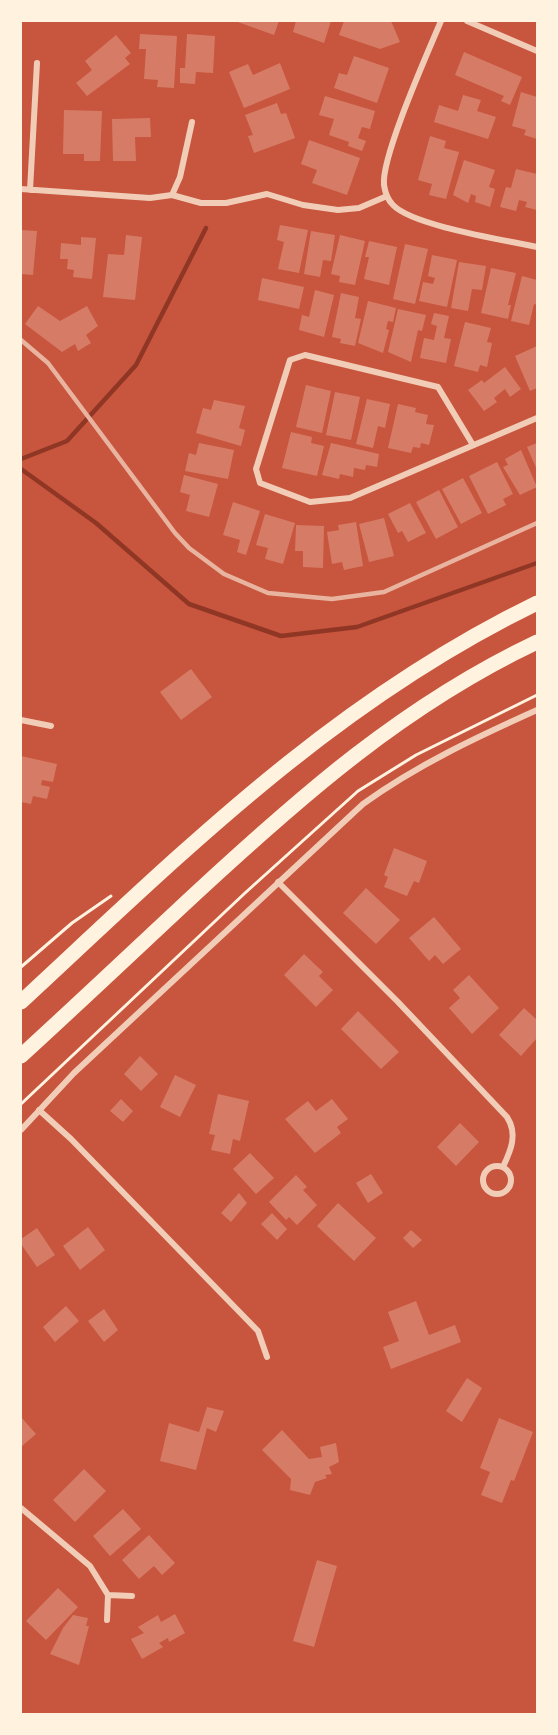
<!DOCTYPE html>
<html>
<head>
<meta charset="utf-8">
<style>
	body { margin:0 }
	#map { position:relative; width:558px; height:1735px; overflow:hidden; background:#c8553d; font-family:Poppins,sans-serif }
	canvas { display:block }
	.frame { position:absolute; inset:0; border:22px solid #fff3e0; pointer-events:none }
</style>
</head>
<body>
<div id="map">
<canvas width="558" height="1735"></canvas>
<div class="frame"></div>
</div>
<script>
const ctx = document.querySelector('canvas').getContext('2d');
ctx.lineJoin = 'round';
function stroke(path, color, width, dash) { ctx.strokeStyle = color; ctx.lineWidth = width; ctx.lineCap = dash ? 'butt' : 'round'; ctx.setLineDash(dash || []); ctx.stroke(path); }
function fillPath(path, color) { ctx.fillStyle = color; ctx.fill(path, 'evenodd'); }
const stream = new Path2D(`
	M21,459L67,441L136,365L206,228
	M21,469L96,523L189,604L281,636L357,627L537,563`);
const building = new Path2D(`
	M235,21H279L274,35Z
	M296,21H331L324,43L293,32Z
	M344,21H391L400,42L380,49L339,35Z
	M140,34L177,36L174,88L157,87L158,80L144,79L146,49H139Z
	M187,34L215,36L213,73L196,72L195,84L180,83V68H185Z
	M116,35L131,53L125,58L130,64L87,96L76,83L92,70L85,61Z
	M464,52L522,77L510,105L501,101L504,96L455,75Z
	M354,56L389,68L377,103L334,88L339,73L347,75Z
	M280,63L290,89L244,108L229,72L248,64L253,75Z
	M521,92L537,97V139L524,135L526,130L512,126Z
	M463,95L481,100L477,111L496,117L488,139L434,122L439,105L458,111Z
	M325,96L375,111L370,129L362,127L358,138L366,141L362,151L348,146L349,142L329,135L334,119L319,115Z
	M277,103L281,114L286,113L295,138L254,153L248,136L253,135L245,115Z
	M64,110L102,111L100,161H84V154H63Z
	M150,118L151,137H135L136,161H113L112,119Z
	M430,136L446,141L444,148L459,152L446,199L429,195L432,184L418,180Z
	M309,140L360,158L347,195L312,183L317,170L301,164Z
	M464,160L495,170L489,187L495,189L490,207L475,202L476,196L471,194L468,203L453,195Z
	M516,169L537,174V210L525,207L527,202L519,200L516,211L500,207L506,187L511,188Z
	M280,225L308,230L299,273L278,269L284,242L277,240Z
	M21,230L37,231L33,275L21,274Z
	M311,231L335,235L331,261L323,260L320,277L304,274Z
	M126,235L142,237L135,300L103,297L108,254L124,255Z
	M340,235L365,241L355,285L339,282L340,276L331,274Z
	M81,237L96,238L92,279L73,277L74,270L67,269L68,259H60L61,243L81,245Z
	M369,241L397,247L389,285L364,279L369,257H365Z
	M405,244L428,249L415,304L393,299Z
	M432,255L457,260L447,307L419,301L423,282L433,284L435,278L428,276Z
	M459,262L486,266L482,290L472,289L468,311L451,308Z
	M491,268L516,273L508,305H511L508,319L481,313Z
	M522,276L537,280V305L534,304L529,325L511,321Z
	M262,278L304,287L299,309L258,300Z
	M315,290L334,295L324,337L299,330L302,315L309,317Z
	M341,293L359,297L355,318L361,319L355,346L340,343L341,339L332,337Z
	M368,301L396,308L393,322L388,321L386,329L389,330L383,353L358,343Z
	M38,306L60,321L87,306L98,326L86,335L91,343L78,351L75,344L62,352L25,324Z
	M398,309L426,315L422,331L418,330L411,362L388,352Z
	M434,313L449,316L444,338L451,339L446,363L420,358L424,338L434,340L437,326L431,324Z
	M465,322L491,328L487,342L492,343L487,367L480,365L478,372L454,366Z
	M537,346V388L530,391L515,356Z
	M505,367L521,389L510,397L505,389L494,398L497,402L484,411L468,390L482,380L484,383Z
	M306,385L331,391L322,433L296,427Z
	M335,392L360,397L351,440L326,435Z
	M367,399L390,404L385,428L378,426L373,448L356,444Z
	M214,400L245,406L239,428L245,430L241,446L196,433L203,408L211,410Z
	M398,404L416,408L415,412L428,415L426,424L434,425L429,445L421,443L420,448L413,447L411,453L388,448Z
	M291,432L312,437L311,443L324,446L317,476L282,468Z
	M199,443L234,450L228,479L185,471L189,453L196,455Z
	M331,443L379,454L377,467L366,465L365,470L354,468L353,477L340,474L339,479L322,475Z
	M537,443V470L527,447Z
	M521,450L537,487L520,495L503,467L508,465L505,459Z
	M497,462L513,494L503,499L506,505L488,514L469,476Z
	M184,475L218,484L209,517L186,511L190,495L180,492Z
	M463,478L482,513L461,524L442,489Z
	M439,490L458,527L436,539L416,502Z
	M233,502L260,511L246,555L237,552L240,540L223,535Z
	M410,503L426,533L408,542L402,531L398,533L388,514Z
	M265,514L295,523L283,564L265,559L268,548L256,545Z
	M384,518L394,556L369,562L359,524Z
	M356,522L363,566L344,570L342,562L332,564L327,532L339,530L338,525Z
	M296,525L324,526L323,568L303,567V551H295Z
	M191,669L212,697L181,720L160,692Z
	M21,756L57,764L53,782L42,780L41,785L50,787L47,799L33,796L31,804L21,802Z
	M394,848L427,861L419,883L414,881L407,896L384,887L388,877L384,875Z
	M366,888L400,920L376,944L343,913Z
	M434,917L461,949L443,964L435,955L429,961L409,938Z
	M304,954L323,972L319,976L333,990L316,1007L284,975Z
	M469,975L499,1008L472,1034L449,1008L460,998L453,990Z
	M524,1008L537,1020V1038L521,1056L499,1035Z
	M358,1011L399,1052L381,1069L341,1029Z
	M140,1056L158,1074L141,1091L124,1074Z
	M175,1075L196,1085L180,1117L160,1107Z
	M218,1094L249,1101L240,1141L233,1139L230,1154L211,1150L215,1135L209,1134Z
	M121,1099L133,1111L123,1122L110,1111Z
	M332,1099L348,1119L337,1127L341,1133L315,1153L285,1119L308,1101L316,1111Z
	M460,1123L479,1142L456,1166L437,1147Z
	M250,1153L274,1178L256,1194L233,1169Z
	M371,1174L383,1193L368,1203L356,1183Z
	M296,1175L307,1187L303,1190L317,1205L297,1225L289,1217L286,1220L269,1202Z
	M239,1193L247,1203L231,1222L221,1213Z
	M338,1203L376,1238L354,1261L317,1226Z
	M272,1213L287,1229L277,1240L261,1224Z
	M88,1227L105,1250L80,1270L63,1246Z
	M37,1228L55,1255L37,1267L21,1244V1239Z
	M411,1230L422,1240L413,1248L403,1238Z
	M416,1301L429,1335L455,1325L461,1342L391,1369L383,1347L399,1341L388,1312Z
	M66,1306L79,1321L55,1342L43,1327Z
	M104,1309L118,1330L104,1342L88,1321Z
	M467,1378L482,1388L462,1422L446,1411Z
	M207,1407L224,1411L216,1432L207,1428L196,1470L160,1461L169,1423L199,1432Z
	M21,1417L36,1434L21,1447Z
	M499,1418L533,1432L514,1481L511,1480L502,1503L481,1495L490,1472L480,1468Z
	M282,1430L309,1459L322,1457L320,1447L336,1443L339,1462L329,1467L332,1474L325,1475L327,1478L315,1482L310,1495L290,1490L291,1479L262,1450Z
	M84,1469L106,1491L75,1522L53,1500Z
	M123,1509L141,1529L110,1556L93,1536Z
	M149,1535L175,1563L162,1575L154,1566L139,1579L122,1560Z
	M317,1560L337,1566L314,1647L293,1641Z
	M58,1588L78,1607L46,1640L26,1621Z
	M175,1614L185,1633L169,1642L168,1638L159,1643L163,1647L142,1659L131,1639L144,1633L138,1627L158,1615L161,1622Z
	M73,1615L88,1618L86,1626H89L79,1665L50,1654L63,1628Z`);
const path = new Path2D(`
	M21,967L72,923L111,896
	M21,1104L245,893L358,791L416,755L537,695`);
const minor = new Path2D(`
	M441,21C428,52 381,157 384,185C385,192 388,200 393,205C413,226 505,240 537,247
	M467,21L537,51
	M21,189L150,198L172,195L201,203H226L267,194L303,205L338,210L359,208L387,196
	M30,190L37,63
	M172,195L180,177L192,122
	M473,445L438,387L305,355L290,360L256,469L260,483L310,502L350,498L537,418
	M21,720L51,726
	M278,882L398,1002L507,1117C518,1134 511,1150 503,1167
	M39,1110L71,1139L258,1331L267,1357
	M21,1130L74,1073L363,804C417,765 477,737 537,710
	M483 1180a14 14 0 1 1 28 0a14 14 0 1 1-28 0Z
	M21,1508L90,1566L108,1595
	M108,1595L132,1596
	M107,1620L108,1595`);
const primary = new Path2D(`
	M21,1002C185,850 333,702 537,603
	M21,1056C79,1003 136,949 194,895C301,796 404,705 537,642`);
const rail = new Path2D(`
	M21,340L48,363L175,533L189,548L224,574L268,593L332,599L384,592L537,523`);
stroke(stream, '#8f3625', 4.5);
fillPath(building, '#d67c66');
stroke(path, '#fff3e0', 3);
stroke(minor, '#f1ccb7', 6);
stroke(primary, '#fff3e0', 15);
stroke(rail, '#e9b49f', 4.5);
</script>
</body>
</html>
